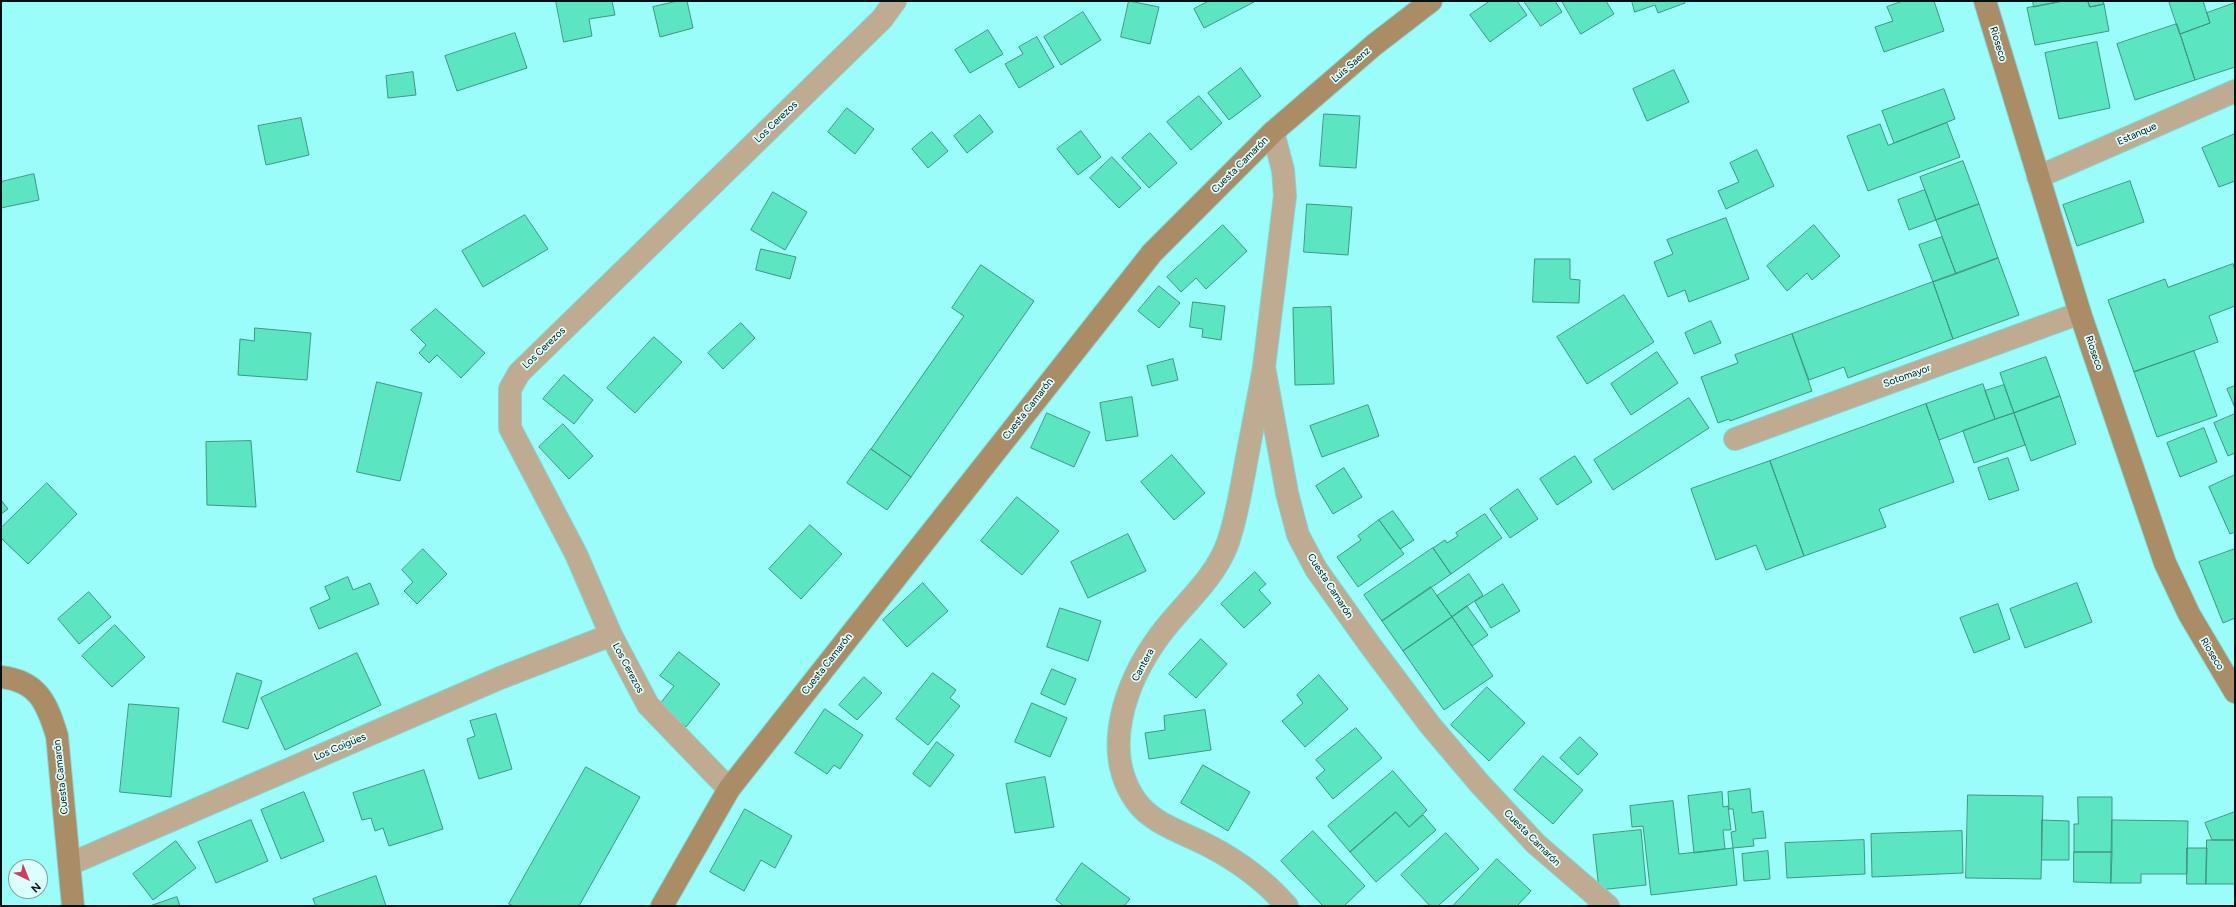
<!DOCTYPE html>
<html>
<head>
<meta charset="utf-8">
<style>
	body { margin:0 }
	#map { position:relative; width:2236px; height:907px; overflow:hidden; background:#9bfdf9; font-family:Figtree,sans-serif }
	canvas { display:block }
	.frame { position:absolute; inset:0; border:2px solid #011; pointer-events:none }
	.north { position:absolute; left:8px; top:859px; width:40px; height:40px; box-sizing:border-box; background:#dbfffd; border:1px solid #83a09f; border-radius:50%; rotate:137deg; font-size:11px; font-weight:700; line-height:16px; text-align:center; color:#011 }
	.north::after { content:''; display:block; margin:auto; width:14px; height:18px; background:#ce3e5d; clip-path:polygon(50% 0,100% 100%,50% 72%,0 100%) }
</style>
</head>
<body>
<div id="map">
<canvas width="2236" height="907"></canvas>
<div class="frame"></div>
<div class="north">N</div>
</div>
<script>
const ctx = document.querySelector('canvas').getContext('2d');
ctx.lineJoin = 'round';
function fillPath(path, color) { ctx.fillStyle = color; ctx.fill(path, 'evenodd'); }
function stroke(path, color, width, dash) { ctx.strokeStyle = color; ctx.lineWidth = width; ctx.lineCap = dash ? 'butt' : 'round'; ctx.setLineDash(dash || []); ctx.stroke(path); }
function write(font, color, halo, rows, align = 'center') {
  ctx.font = font + ' Figtree,sans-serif'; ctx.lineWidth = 3.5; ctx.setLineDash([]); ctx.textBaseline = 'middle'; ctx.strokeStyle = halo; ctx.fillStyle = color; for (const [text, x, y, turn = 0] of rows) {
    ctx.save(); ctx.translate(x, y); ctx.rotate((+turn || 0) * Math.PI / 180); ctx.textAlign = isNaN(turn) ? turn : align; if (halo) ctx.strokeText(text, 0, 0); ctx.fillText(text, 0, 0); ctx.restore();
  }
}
const building = new Path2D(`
	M556,1H612L615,15L589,19L592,36L564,42Z
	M678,1H687L693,28L660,37L653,7Z
	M1129,1L1159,7L1150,44L1121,37Z
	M1209,1H1254V2L1204,28L1194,9Z
	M1490,1H1517L1527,15L1490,42L1470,15Z
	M1524,1H1555L1562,12L1541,26Z
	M1562,1H1606L1614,14L1581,34Z
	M1632,1H1684L1685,3L1658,13L1655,5L1635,12Z
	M1903,1H1934L1944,31L1884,52L1875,27L1893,21L1887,7Z
	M2033,1H2063L2034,7Z
	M2063,1H2088L2090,7L2104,4L2109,31L2035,45L2027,8Z
	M2088,1H2103L2104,4L2090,7Z
	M2169,1H2203L2210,23L2180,34Z
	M2235,3V67L2195,80L2180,34L2210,23L2207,13Z
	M1083,12L1101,40L1061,65L1044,37Z
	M2177,24L2195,80L2135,100L2117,44Z
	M988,30L1003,54L970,73L955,50Z
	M515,33L527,68L457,91L445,56Z
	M1037,37L1054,67L1019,88L1005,64L1023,54L1019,47Z
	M2097,42L2110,108L2059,119L2045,53Z
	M1241,68L1261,96L1229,120L1208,93Z
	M1674,70L1689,102L1647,121L1633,89Z
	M413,72L416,95L388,98L386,76Z
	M1944,89L1955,119L1894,143L1882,111Z
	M1199,96L1222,123L1191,150L1167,122Z
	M847,108L874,129L855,154L828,132Z
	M1324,114L1360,116L1356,168L1320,166Z
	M980,115L993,132L967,153L954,136Z
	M301,118L309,155L266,165L258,126Z
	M1947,123L1960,157L1868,191L1847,136L1880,124L1888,145Z
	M1081,131L1101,157L1078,175L1057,149Z
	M932,132L948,151L928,168L912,149Z
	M1150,133L1177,163L1149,188L1122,158Z
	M2235,134V181L2219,187L2202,148Z
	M1757,150L1774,186L1726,209L1718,191L1739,182L1730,163Z
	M1112,157L1141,188L1119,208L1090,178Z
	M1963,161L1979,204L1936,220L1920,177Z
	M34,174L39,200L1,208V182Z
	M2130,181L2144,222L2077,246L2063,205Z
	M1925,190L1936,220L1909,230L1898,200Z
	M773,192L807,212L785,250L751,230Z
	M1307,204L1352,207L1348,255L1304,252Z
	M1979,204L1998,258L1956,274L1936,220Z
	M525,215L548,249L483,287L462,251Z
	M1726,218L1749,279L1689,302L1685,290L1668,297L1654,262L1673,254L1667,240Z
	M1223,225L1247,251L1206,289L1196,278L1181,292L1167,277Z
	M1814,225L1840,256L1812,280L1807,273L1787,291L1767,266Z
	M1942,237L1956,274L1933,282L1919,245Z
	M761,249L796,257L790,279L756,270Z
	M1998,258L2019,315L1953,339L1933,282Z
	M1535,259H1570V279L1580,280L1579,303L1533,302Z
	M2233,264L2235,271V306L2209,316L2218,342L2134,372L2108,300L2165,279L2168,287Z
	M981,265L1034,301L911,477L871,449L964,316L952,308Z
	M1933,282L1953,339L1848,378L1844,367L1809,380L1792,334Z
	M1159,286L1180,303L1159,328L1138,311Z
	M1624,295L1654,342L1587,384L1557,337Z
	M1193,302L1225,306L1221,340L1202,337L1203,329L1190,327Z
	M1331,307L1334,384L1295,385L1293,308Z
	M436,309L485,353L461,378L437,355L429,363L419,353L426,345L411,330Z
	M1711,321L1721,343L1694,354L1685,333Z
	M741,323L755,338L723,369L708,353Z
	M255,328L311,333L307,380L238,375L240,339L254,341Z
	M1792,334L1812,391L1730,421L1729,419L1718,423L1701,377L1738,363L1735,355Z
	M654,337L682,362L635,413L607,388Z
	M2194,351L2217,416L2157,437L2134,372Z
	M1657,352L1678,383L1631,415L1611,384Z
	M2046,357L2060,396L2014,413L2000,373Z
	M1173,359L1178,380L1152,386L1147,366Z
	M564,375L593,400L574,424L543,399Z
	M377,382L422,393L400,481L357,472Z
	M1983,384L1995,419L1939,440L1926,404Z
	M2004,385L2014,413L1995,419L1985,391Z
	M2235,386V408L2227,389Z
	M2060,396L2076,444L2031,461L2014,413Z
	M1132,397L1138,436L1106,441L1100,403Z
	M1689,398L1709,428L1613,490L1594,460Z
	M1926,404L1954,482L1879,509L1886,527L1804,556L1770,461Z
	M1368,405L1379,436L1322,457L1310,426Z
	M1047,413L1090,432L1074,467L1031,448Z
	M2014,413L2025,445L1974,463L1963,431Z
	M2235,414V453L2228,456L2214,423Z
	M563,424L593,456L569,479L539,447Z
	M2204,428L2217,462L2180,477L2167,443Z
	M251,441L256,507L207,505L206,442Z
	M871,449L911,477L887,510L847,483Z
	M1172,455L1205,493L1174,520L1141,482Z
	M1575,456L1592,482L1557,505L1540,479Z
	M2008,458L2019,490L1989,500L1978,468Z
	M1770,461L1804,556L1766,570L1756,545L1716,560L1691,489Z
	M1344,468L1362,497L1333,514L1316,486Z
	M2235,475V532L2230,534L2209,487Z
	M47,483L77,514L28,564L1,538V528Z
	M1518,489L1538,519L1510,538L1490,509Z
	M1017,497L1059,531L1022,575L981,541Z
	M1,500L8,509L1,514Z
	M1393,511L1414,540L1400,549L1379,520Z
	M1485,514L1502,538L1451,574L1433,548L1445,540L1447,543L1458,536L1456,533Z
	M1379,520L1404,554L1358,587L1337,557L1361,540L1358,536Z
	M810,525L842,554L801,599L769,569Z
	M1128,534L1146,571L1088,598L1071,562Z
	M1433,548L1451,574L1382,621L1364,595Z
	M423,549L447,574L417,604L404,591L413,582L402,570Z
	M2235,549V618L2223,623L2199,562Z
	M1255,572L1266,584L1259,590L1271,603L1244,628L1221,604Z
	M1469,574L1483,595L1452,617L1437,596Z
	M348,577L353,590L370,583L379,604L319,629L310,608L330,599L325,587Z
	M923,583L948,611L907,647L883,620Z
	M2077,583L2092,622L2025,648L2010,609Z
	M1503,584L1520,611L1491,628L1475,602Z
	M1431,587L1452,617L1403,651L1382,621Z
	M89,592L111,617L79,644L58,619Z
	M1998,604L2010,639L1974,653L1960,618Z
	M1467,606L1488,635L1472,646L1452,617Z
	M1060,608L1101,621L1088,661L1047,647Z
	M1452,617L1493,676L1444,710L1403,651Z
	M115,625L145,657L112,687L82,656Z
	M1201,639L1227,664L1196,698L1169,674Z
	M679,652L720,684L686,727L659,705L674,686L660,676Z
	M357,653L381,705L285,750L261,698Z
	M1052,669L1076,679L1065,705L1041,694Z
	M237,673L262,681L248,729L223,722Z
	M933,673L956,690L950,698L960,706L928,745L896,719Z
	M1319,675L1348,709L1305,747L1282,721L1303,703L1297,695Z
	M864,677L882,693L857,720L839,705Z
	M1487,687L1525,723L1489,761L1451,725Z
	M1032,703L1067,718L1050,757L1015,742Z
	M129,704L179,708L171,797L120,792Z
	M825,709L863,735L840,769L834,765L827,774L795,753Z
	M1205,710L1211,750L1149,759L1145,733L1165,730L1164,716Z
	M496,714L512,769L479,779L467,739L475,736L470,721Z
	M1356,728L1382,758L1333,799L1316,778L1325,770L1316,760Z
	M1580,737L1598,754L1578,775L1560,758Z
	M937,742L954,755L930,787L913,774Z
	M1543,756L1583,790L1553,824L1514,790Z
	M1203,765L1250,792L1228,831L1181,803Z
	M586,767L640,797L579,906H513L509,904Z
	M424,770L443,829L389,846L383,828L375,831L371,818L362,820L353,793Z
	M1393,771L1427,810L1409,827L1396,812L1350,852L1328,826Z
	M1045,777L1054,827L1015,833L1006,784Z
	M1750,789L1752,813L1763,811L1766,838L1753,839L1754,846L1733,848L1731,832L1736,831L1733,809H1729L1728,792Z
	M304,792L324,841L281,859L261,810Z
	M1722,792L1723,807L1728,806L1731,830H1723L1725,849L1694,853L1688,796Z
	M1968,795L2043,796L2041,879L1966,878Z
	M2078,797H2112V852H2074V824H2078Z
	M1673,801L1679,854L1733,848L1737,885L1651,895L1643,826L1632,827L1630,806Z
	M745,809L792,836L775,868L761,860L744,891L710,872Z
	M1396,812L1409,827L1423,815L1436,830L1376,882L1350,852Z
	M2235,812V840H2212L2205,823Z
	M251,820L268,861L216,883L198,842Z
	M2042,820L2069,821V860H2042Z
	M2112,820L2188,821L2187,874H2141V883H2111Z
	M1641,830L1646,885L1599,890L1593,835Z
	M1313,831L1365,886L1344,906H1323L1281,861Z
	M1962,831L1963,873L1872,877L1871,834Z
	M1446,833L1479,869L1438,906H1430L1401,875Z
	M1864,840L1865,874L1787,878L1785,843Z
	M2207,840H2235V884H2206Z
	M176,841L196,868L153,900L133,874Z
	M2187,848H2207L2206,884H2187Z
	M1768,851L1770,879L1744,881L1742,854Z
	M2074,852H2112L2111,883L2074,882Z
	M1497,859L1531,891L1517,906H1453Z
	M1082,863L1130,899L1124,906H1064L1056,900Z
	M376,876L386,906H316L313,899Z
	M177,897L180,906H150Z`);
const minor = new Path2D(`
	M2038,177L2235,91
	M1264,367C1258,401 1251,435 1245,468C1240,494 1236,521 1227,545C1213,581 1182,605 1160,635C1126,681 1100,750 1136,801C1152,824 1185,833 1209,846C1238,861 1265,881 1287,906
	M1735,439L2080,313
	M729,789L648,705L611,635L576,554L510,428V389L519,373L882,19L895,1
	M70,864L500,678L611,635`);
const tertiary = new Path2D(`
	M1273,132L1283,170L1285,196L1264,367L1287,493L1298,535L1316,569L1370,645L1430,725L1480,784L1536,844L1608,906`);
const secondary = new Path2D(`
	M1985,1L2080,313L2165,563L2189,614L2235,692
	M1,677C38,681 47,703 57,736L73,906
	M662,906L729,789L1152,253L1273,132L1374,45L1431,1`);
const streetNames = [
	["Rioseco",1998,44,73],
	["Luis Saenz",1351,65,-41],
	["Los Cerezos",776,122,-44],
	["Estanque",2137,134,-24],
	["Cuesta Camarón",1240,165,-45],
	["Los Cerezos",544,348,-44],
	["Rioseco",2094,353,71],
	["Sotomayor",1907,376,-20],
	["Cuesta Camarón",1028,409,-52],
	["Cuesta Camarón",1330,586,57],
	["Rioseco",2212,654,59],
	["Cuesta Camarón",827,664,-52],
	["Cantera",1143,665,-62],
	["Los Cerezos",628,668,62],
	["Los Coigües",340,747,-23],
	["Cuesta Camarón",61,777,-96],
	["Cuesta Camarón",1532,838,45]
];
fillPath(building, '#5ce5c1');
stroke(building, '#3f977f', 1);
stroke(minor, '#82d7d4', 24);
stroke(tertiary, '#82d7d4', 24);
stroke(secondary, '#82d7d4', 24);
stroke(minor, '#bfab92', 22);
stroke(tertiary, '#bfab92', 22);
stroke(secondary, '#aa8c67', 22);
write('10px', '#011', '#dbfffd', streetNames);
</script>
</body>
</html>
